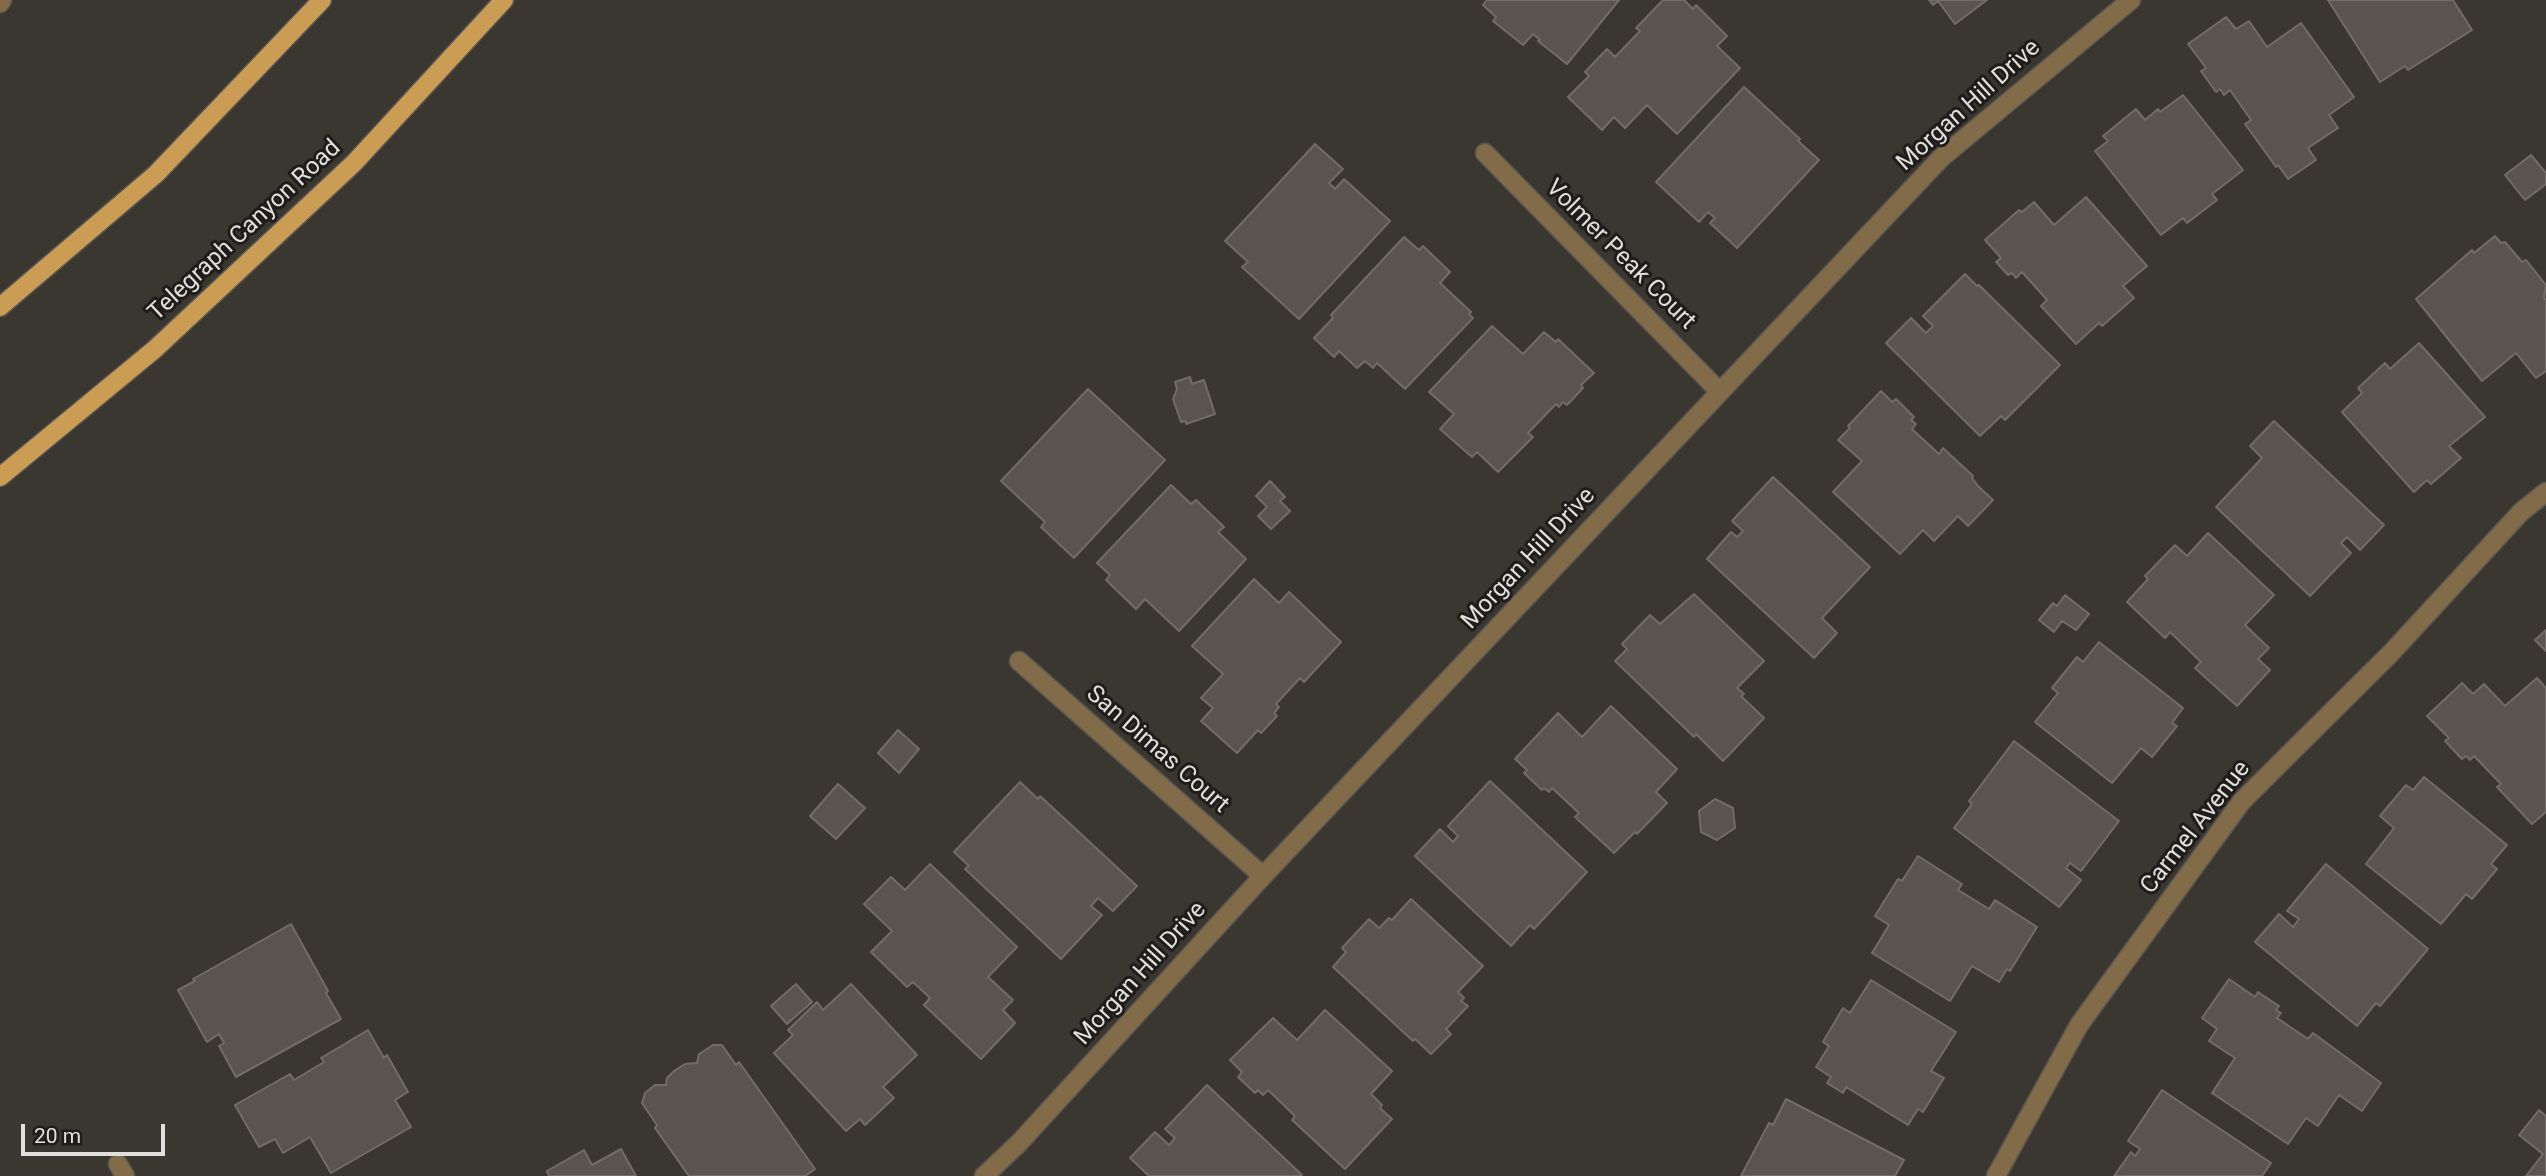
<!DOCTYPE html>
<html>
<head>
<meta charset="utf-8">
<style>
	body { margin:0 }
	#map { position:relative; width:2546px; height:1176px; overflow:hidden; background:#3a3630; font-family:Roboto,sans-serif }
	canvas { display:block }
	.scale { position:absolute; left:21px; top:1124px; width:144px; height:32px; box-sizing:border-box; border:4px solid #e1dfdb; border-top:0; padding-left:9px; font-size:21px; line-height:24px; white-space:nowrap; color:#e1dfdb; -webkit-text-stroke:5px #1f1d1b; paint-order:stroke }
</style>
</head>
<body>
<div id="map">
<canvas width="2546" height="1176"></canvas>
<div class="scale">20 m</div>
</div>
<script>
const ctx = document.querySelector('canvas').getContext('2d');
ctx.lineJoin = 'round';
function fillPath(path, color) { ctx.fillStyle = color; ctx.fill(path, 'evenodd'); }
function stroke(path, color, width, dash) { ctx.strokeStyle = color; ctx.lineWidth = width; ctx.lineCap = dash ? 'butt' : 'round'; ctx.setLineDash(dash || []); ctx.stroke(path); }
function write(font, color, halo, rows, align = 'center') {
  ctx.font = font + ' Roboto,sans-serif'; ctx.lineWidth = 6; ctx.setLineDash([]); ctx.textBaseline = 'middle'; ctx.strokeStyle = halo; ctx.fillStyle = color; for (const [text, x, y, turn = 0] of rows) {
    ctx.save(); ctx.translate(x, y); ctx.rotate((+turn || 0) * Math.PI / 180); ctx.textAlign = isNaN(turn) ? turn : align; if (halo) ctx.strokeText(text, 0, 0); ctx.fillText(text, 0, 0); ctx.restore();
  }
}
const building = new Path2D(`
	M1487,0H1619L1567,64L1538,41L1540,40L1533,34L1523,45L1493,21L1496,17L1483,5Z
	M1663,0H1684L1693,9L1696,5L1727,36L1717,46L1740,68L1677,134L1647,105L1625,128L1614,117L1602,130L1568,97L1589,76L1585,72L1607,49L1615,57L1640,31L1636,28Z
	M1929,0H1987L1955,24L1938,1L1933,5Z
	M2328,0H2453L2472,30L2408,70L2405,66L2380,82Z
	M2226,17L2236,29L2249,21L2267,47L2301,23L2354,97L2329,115L2338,128L2308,148L2316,160L2288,179L2278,165L2276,167L2245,124L2251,120L2230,90L2224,95L2220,89L2216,92L2201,71L2206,68L2188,44Z
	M1744,87L1800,139L1798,141L1819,160L1737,248L1710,223L1715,218L1708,212L1699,222L1656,182Z
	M2183,95L2243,170L2212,194L2217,200L2187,223L2183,218L2161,235L2095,151L2108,141L2103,136L2136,109L2145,120L2158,109L2160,112Z
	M1315,144L1343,169L1329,183L1335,189L1344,179L1390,221L1299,319L1242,267L1248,262L1225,241Z
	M2531,155L2546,173V184L2525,200L2505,175Z
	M2086,197L2147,266L2123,286L2134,298L2102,326L2099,323L2076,344L2041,306L2047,300L2022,272L2016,278L2012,273L2008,275L1996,262L2001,258L1985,240L2019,210L2022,212L2034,202L2054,225Z
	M2495,236L2501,243L2505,242L2522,262L2526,260L2546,285L2544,298L2546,300V371L2536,378L2516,353L2482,381L2416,299L2472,250L2474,253Z
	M1404,237L1419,250L1423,246L1450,272L1440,283L1471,312L1469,314L1473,318L1405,389L1377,363L1373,368L1365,361L1357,368L1339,351L1334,357L1314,338L1333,318L1331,315Z
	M1965,274L1977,286L1979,285L2060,365L2005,420L2001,416L1980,436L1886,343L1911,318L1926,333L1933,326L1923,316Z
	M1492,326L1523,354L1544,332L1556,342L1558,339L1594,373L1581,385L1583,388L1567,405L1563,402L1559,407L1556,404L1528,433L1533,437L1498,472L1477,452L1472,457L1440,429L1454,414L1429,392Z
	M2419,343L2485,417L2449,446L2461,458L2431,484L2427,480L2414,492L2342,412L2362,393L2358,388L2385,363L2390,369Z
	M1190,377L1192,384L1204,380L1215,414L1186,424V421L1181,422L1173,399L1177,389L1175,382Z
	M1088,389L1165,460L1074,558L1041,527L1045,522L1001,481Z
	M1881,391L1892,402L1896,399L1914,417L1911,420L1916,424L1912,429L1939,454L1943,448L1973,476L1972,478L1979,487L1993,500L1968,526L1958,516L1934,541L1923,530L1900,554L1833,492L1862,461L1838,440L1850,428L1848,426Z
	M2274,421L2384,525L2360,550L2347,537L2341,543L2351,553L2310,596L2216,507L2262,458L2250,446Z
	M1773,477L1870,567L1822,618L1837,633L1814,658L1707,559L1731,532L1737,537L1743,531L1732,521Z
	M1270,481L1285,497L1280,501L1290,511L1271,529L1258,516L1267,507L1256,496Z
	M1171,485L1191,504L1196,500L1224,527L1218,532L1246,559L1179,631L1145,599L1136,609L1106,580L1110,575L1097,563Z
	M2208,533L2274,595L2245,625L2269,648L2258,659L2270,670L2237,706L2195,668L2201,662L2170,632L2165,638L2127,602L2148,579L2145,576L2175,545L2187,556Z
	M1254,579L1279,603L1289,592L1341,642L1304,682L1300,678L1276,704L1279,707L1274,713L1277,716L1261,733L1258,730L1237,753L1201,721L1213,708L1201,698L1223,674L1192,646Z
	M1694,594L1764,661L1737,688L1744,694L1741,696L1764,718L1723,761L1696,734L1694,737L1615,661L1627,649L1622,644L1650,615L1660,624Z
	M2065,595L2089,614L2076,630L2062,621L2054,632L2039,620L2053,603L2057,606Z
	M2546,630V651L2535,640Z
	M2099,642L2183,708L2172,723L2177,726L2152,757L2141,748L2112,783L2035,722L2058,693L2052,688L2077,657L2083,662Z
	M2537,678L2546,688V812L2532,824L2497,787L2501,784L2474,756L2470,760L2466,756L2462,759L2445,741L2449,738L2427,716L2462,683L2473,694L2484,684L2505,706Z
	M1611,706L1677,769L1656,792L1667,803L1637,834L1635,832L1614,853L1575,817L1579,813L1552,788L1549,792L1544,788L1542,790L1524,773L1527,770L1515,759L1558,713L1582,737Z
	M898,730L919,749L899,773L878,753Z
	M2014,741L2119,821L2081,871L2070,863L2066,868L2081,880L2059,907L1954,828L1972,804L1969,801Z
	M2424,777L2507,845L2491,864L2497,869L2472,899L2466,894L2441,924L2366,864L2394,828L2380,816L2406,785L2413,790Z
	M1490,781L1587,872L1534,929L1530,925L1511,946L1415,856L1440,829L1453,842L1458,836L1448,826Z
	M1020,782L1038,799L1040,796L1137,886L1113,911L1098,898L1091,906L1102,915L1061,959L965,869L969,866L954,852Z
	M838,784L865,808L836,839L810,816Z
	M1715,799L1733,808L1735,828L1717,840L1701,832L1699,811Z
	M1918,856L1962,884L1958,890L1989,909L1995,900L2037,927L2010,971L2007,969L1999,982L1972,966L1950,1001L1872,953L1889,925L1875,916L1898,879L1902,881Z
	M930,864L1017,947L988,977L1013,1000L1003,1010L1015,1023L981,1059L924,1005L930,998L913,982L907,987L871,952L892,931L864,904L891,877L905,890Z
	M2326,864L2428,949L2380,1006L2376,1003L2357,1026L2255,942L2279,914L2293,927L2299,919L2287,911Z
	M1411,899L1483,966L1458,992L1464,998L1461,1001L1468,1006L1446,1029L1451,1034L1431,1054L1415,1039L1413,1041L1333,967L1346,952L1342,948L1369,919L1379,928L1389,918L1392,920Z
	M291,924L328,991L326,993L341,1019L236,1077L219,1046L224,1043L219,1034L207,1042L178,990L195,981L193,979Z
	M2229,979L2255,997L2258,992L2279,1006L2276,1010L2281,1013L2277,1018L2308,1039L2313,1033L2381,1083L2362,1111L2339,1095L2318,1126L2306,1118L2288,1144L2212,1093L2235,1058L2209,1041L2217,1029L2202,1018Z
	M1871,980L1956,1032L1931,1071L1944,1078L1923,1112L1918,1109L1908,1125L1846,1087L1843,1093L1827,1083L1831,1077L1816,1067L1829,1046L1823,1042L1843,1008L1850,1013Z
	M796,984L812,1002L787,1024L771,1006Z
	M851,984L917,1055L883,1087L894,1098L865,1125L860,1119L846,1131L774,1053L793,1035L788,1030L817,1002L823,1010Z
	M1325,1010L1392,1071L1371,1094L1382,1105L1380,1108L1392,1119L1345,1169L1292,1120L1295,1116L1268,1090L1263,1095L1258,1090L1255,1093L1238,1077L1242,1072L1230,1060L1273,1018L1297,1040Z
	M368,1030L384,1058L387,1055L408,1092L395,1100L411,1127L331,1173L310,1137L283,1153L275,1139L259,1147L235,1105L290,1074L294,1080L324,1062L321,1058Z
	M713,1045H722L736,1065L739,1062L815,1169L805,1176H689L655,1128L657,1125L642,1103L645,1093L655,1085H666L667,1078L674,1071L685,1064L697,1063L699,1054Z
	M1207,1085L1302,1175L1301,1176H1149L1130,1158L1155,1132L1169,1145L1175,1138L1165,1129Z
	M2162,1090L2271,1163L2262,1176H2114L2131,1152L2135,1156L2140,1149L2128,1141Z
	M1786,1099L1904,1160L1895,1176H1741L1769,1123L1773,1125Z
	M2539,1110L2546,1116V1176H2526L2543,1154L2519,1135Z
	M621,1149L636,1176H549L547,1171L584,1150L592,1165Z`);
const minor = new Path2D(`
	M0,3L2,0
	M1485,153L1720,392
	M1019,661L1263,876
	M118,1164L125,1176
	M984,1176L1019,1143L1263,876L1941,158L2131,0
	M1996,1176L2079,1025L2242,801L2391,653L2521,512L2546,492`);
const major = new Path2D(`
	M0,307L156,174L322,0
	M0,477L155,349L354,163L504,0`);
const streetNames = [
	["Morgan Hill Drive",1969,106,-42],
	["Telegraph Canyon Road",245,231,-43],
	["Volmer Peak Court",1620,255,45],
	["Morgan Hill Drive",1529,559,-47],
	["San Dimas Court",1157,750,41],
	["Carmel Avenue",2196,828,-52],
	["Morgan Hill Drive",1141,974,-48]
];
fillPath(building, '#59544e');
stroke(building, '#716c66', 2);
stroke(minor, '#58544f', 21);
stroke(major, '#58544f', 21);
stroke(minor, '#816b49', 18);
stroke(major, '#cb9d54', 18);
write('24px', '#e1dfdb', '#1f1d1b', streetNames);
</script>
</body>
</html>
